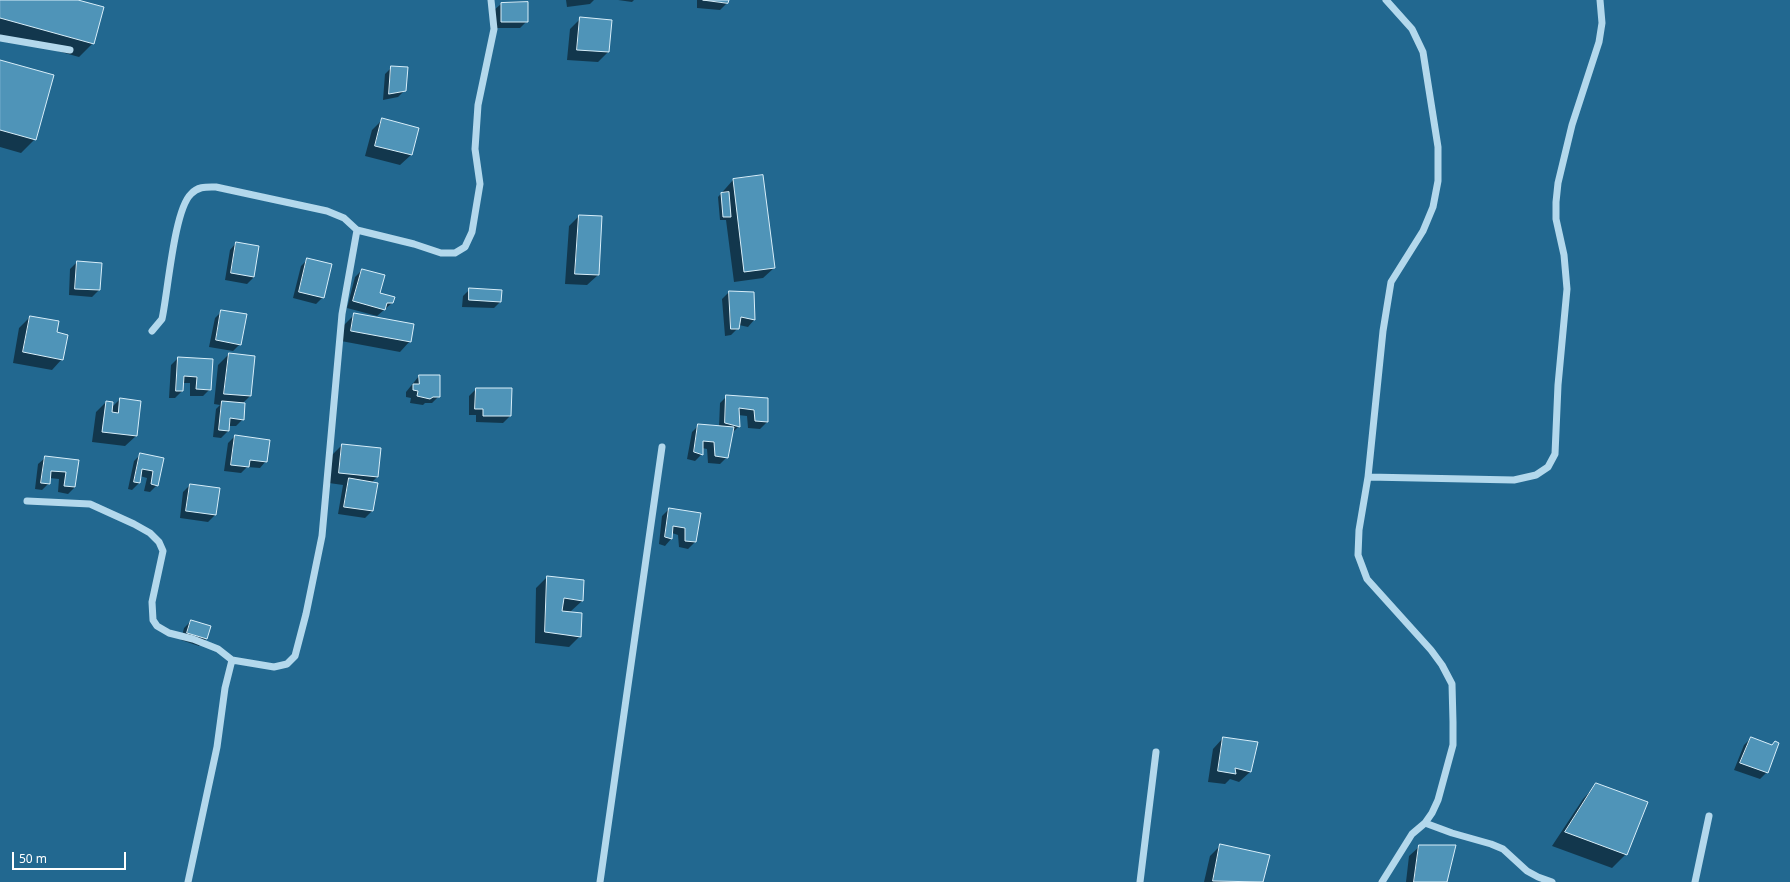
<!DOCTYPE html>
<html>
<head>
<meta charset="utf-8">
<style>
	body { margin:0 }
	#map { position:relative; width:1790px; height:882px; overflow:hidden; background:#226890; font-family:"Noto Sans",sans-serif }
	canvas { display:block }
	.scale { position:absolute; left:12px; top:852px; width:114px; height:18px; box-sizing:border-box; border:2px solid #fff; border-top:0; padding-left:5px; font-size:12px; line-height:14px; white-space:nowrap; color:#fff; -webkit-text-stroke:3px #226890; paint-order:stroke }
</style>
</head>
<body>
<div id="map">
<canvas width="1790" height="882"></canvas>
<div class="scale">50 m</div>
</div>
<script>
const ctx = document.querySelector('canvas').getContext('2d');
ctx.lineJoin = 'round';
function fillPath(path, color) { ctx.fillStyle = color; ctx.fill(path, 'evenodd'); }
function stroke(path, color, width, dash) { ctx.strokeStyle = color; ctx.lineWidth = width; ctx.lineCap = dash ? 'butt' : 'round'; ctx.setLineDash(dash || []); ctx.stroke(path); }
const shadow = new Path2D(`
	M0,0H75L93,43L79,57L0,35Z
	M566,0H594L590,4L567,7Z
	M618,0H634L632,2Z
	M697,0H728L727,3L720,10L697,8Z
	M527,3V21L520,28H494V10L501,4Z
	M581,18L608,52L598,62L567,60L570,29Z
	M0,61L35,139L21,153L0,147Z
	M392,67L405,90L398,97L383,100L385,74Z
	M382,120L411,155L400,165L365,156L372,130Z
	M762,177L774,268L763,278L734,282L726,220H720L718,197L733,180Z
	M579,216L598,275L587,285L565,284L569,226Z
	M236,243L254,277L247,284L225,280L230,250Z
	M308,259L323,297L316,304L293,298L301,266Z
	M77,262L99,290L92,297L69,295L70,269Z
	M362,270L378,293L392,303L377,316L347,308L355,277Z
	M470,289L500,302L494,308L462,307L463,296Z
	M729,292L754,293V320L748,327L739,325L738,328L731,335L725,336L722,299Z
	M222,311L240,344L233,351L209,347L215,318Z
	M355,314L410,341L400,352L341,341L344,325Z
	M30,317L55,333L62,359L52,370L13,363L19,328Z
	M229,354L254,357L250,396L242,404L243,419L236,426H228V431L221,438L213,437L216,409L220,405L214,404L218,365Z
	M178,358L212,360L210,389L203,396H190V383H183L182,391L175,398H169L171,365Z
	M419,376L439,396L432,403H425L423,405L410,403L411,398L406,397V392Z
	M476,389L510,416L503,423L476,422V415H469V396Z
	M727,396L767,398V422L760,429L748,428L747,416L738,415L739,426L732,433L727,457L720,464L708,463L707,449L702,448V454L695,461L687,459L692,432L699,425L719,427L720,403Z
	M120,399L136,436L125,446L92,442L96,412L106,402L111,408Z
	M235,436L266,461L260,468L247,467L241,473L224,471L228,443Z
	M342,445L377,477L371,483H377L372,511L365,518L338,514L343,485L329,483L331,456Z
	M141,454L162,458L157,485L150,492L144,491L147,478L140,476L139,483L132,490L128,489L134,461Z
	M45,458L78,461L75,487L68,494L58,492L59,479L49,478V483L42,490L35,489L38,464Z
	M190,485L219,489L215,515L208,522L180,518L183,492Z
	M669,509L700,514L695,542L688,549L679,547L678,535L672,533L671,539L665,546L659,544L662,516Z
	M547,577L582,581V601L570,612L580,636L569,647L535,643L536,588Z
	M191,621L206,639L199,646L181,640L184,628Z
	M1223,738L1257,743L1250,772L1239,782L1230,779L1225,784L1208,782L1213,749Z
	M1751,738L1767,772L1760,779L1734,770L1744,745Z
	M1597,784L1626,854L1612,868L1552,846L1583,799Z
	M1221,845L1269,855L1262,882H1204L1210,856Z
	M1420,846L1446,882H1406L1409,856Z`);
const building = new Path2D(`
	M0,0H78L104,7L94,44L0,18Z
	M703,0H729L728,3Z
	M528,2V22H501V3Z
	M580,17L612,20L609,52L577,50Z
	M0,60L54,75L36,140L0,130Z
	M391,66L408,67L406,91L389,94Z
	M382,118L419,128L412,155L375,146Z
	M763,175L775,268L744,272L733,179Z
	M729,192L731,217H723L721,193Z
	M579,215L602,216L599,275L575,274Z
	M236,242L259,246L254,277L231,273Z
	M307,258L332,264L324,298L299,292Z
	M77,261L102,263L100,290L75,289Z
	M362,269L385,275L380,293L395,297L393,303H387L385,310L353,301Z
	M469,288L502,290L501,302L469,300Z
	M729,291L754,292L755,320L741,317L739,329H731Z
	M221,310L247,314L241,345L216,340Z
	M354,313L414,324L411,342L351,331Z
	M30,316L59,321L57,332L68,335L63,360L23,352Z
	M229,353L255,356L251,396L224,394Z
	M178,357L213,359L211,390L196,389L197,377L184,376L183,391H176Z
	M419,375H440V397H433L430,399L417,396L418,391L413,390V384H419Z
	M476,388H512L511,416H483V409H475Z
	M726,395L768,398V422L755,421L754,410L739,408L740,427L725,423Z
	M120,398L141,401L137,436L102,432L106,401L113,402L112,412L118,413Z
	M222,401L245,403L244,420L230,418L229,431L219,430Z
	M698,424L734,427L728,458L715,456L714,442L703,441V455L694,452Z
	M235,435L270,440L267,462L250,460L249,467L231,465Z
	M342,444L381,448L378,477L339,473Z
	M140,453L164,458L158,486L151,484L153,471L142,469L140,483L134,482Z
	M45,456L79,460L75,487L64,486L66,472L51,471L50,484L41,483Z
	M349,478L378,483L373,511L344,507Z
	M190,484L220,488L216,515L186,511Z
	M669,508L701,513L696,542L685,541V528L673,526L672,539L665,537Z
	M547,576L584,580L583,601L564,598L562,611L582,613L581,637L545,632Z
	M191,620L211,626L207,639L187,633Z
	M1223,737L1258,742L1251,772L1235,768L1236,774L1218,771Z
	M1751,737L1772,745L1775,741L1779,743L1768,773L1740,763Z
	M1596,783L1648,802L1627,855L1565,832Z
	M1220,844L1270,855L1263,882L1213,881Z
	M1419,845H1456L1447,882H1414Z`);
const minor = new Path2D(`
	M0,38L70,50
	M152,331L162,319C168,292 174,210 191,194C198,186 207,187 216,187L327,211L344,218L357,230
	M1368,477L1514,480L1536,475L1548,467L1555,454L1558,385L1567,289L1564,255L1556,219V202L1558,183L1572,125L1599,42L1602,23L1600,0
	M27,501L90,504L134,524L150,533L159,542L163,551L152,602L153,620L157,626L169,633L193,639L218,649L232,660L274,667L287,664L295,656L306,614L322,536L342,314L357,230L414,244L441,253H455L465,247L472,232L480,184L475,149L478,105L494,29L491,0
	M1425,823L1452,833L1491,844L1503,849L1527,871L1538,877L1552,882
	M188,882L217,747L225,688L232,660
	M600,882L662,447
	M1140,882L1156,752
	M1382,882L1412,834L1425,823L1432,813L1438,800L1453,745V722L1452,684L1442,665L1431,650L1367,579L1358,555L1359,530L1368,477L1383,331L1391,282L1423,231L1433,207L1438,181V147L1423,52L1412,29L1386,0
	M1695,882L1709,816`);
fillPath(shadow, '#0007');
fillPath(building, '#4f94b8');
stroke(building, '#d8eef9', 1);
stroke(minor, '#b3d8ec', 7);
</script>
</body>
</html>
